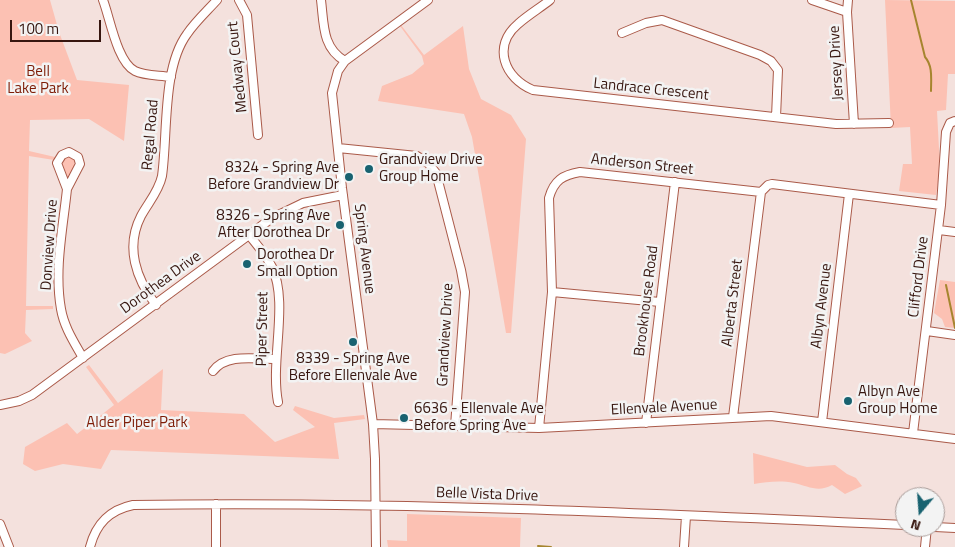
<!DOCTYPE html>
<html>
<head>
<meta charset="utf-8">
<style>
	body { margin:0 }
	#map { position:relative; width:955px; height:547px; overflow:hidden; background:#f4e1dd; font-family:"Titillium Web",sans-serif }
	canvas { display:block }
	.north { position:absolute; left:895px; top:487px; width:50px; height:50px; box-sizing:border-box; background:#f3f3f3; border:1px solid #a89b98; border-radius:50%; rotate:198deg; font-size:14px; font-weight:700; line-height:20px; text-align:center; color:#37160f }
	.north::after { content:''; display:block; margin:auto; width:18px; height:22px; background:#186270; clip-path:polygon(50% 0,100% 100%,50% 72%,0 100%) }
	.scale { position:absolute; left:10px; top:20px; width:91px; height:22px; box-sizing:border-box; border:2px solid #37160f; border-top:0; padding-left:6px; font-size:15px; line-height:18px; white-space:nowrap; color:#37160f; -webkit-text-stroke:4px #f3f3f3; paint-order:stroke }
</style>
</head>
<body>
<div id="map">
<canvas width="955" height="547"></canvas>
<div class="north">N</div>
<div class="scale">100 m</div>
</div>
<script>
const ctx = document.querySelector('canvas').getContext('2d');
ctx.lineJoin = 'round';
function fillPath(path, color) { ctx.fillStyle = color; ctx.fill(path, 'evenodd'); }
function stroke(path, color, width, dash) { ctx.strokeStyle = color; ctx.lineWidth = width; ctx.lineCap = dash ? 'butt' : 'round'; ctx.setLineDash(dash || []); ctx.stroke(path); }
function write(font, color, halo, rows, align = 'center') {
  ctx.font = font + ' "Titillium Web",sans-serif'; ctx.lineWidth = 5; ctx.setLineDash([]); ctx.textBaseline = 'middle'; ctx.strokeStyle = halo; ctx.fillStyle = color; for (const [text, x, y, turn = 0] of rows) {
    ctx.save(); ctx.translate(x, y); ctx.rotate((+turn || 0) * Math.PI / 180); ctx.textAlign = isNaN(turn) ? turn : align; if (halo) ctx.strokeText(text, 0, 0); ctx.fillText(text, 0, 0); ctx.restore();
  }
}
const green = new Path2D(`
	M0,0H50L59,32L77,80L129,85L124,141L89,119L30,120L29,151L55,157L54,160L29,156L26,306H53V309L26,310L25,333L32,341L5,354L0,353Z
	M885,0L955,1V74H948L946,110L937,111L940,168L936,195L899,191L903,164H912L910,127L891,128Z
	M401,25L424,55L463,26L469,69L481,99L511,115L526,139L511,333H506L472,137L464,114L378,101L382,86L412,74L424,64L422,56L400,26Z
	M65,156H71L75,160L73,171L67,182L62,166Z
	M940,280L955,282V328L945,327L942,319L934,313Z
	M89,365L118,403L163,369L161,410L244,414L275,442L315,427L293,410L295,406L334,418L364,415L365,419L334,423L339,459L111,450L101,469L63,464L35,471L23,464L25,447L67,423L77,434L114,405L86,367Z
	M753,453L807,467L835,465L847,474L856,478L862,486L845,494L832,485C818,493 808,486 794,483C780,480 767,482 754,484Z
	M407,514L521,518L520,547H388L387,540L407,541Z`);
const stream = new Path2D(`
	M911,0L925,57C933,66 931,79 931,91
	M946,285L955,328
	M538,546L551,547`);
const minor = new Path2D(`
	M103,0C110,18 117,62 135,71C145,76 160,75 171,77
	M239,0L247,15L258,135
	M321,0C324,24 322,48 345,61
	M550,0C540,8 528,15 518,24C492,46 504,78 533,90L836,124L889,123
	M812,0L847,12
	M848,0L847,12L854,124
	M622,33L646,23L662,20L760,55L771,61L778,70L776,117
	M338,148L417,156L428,163L436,173L461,270L465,292L455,426
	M69,152L78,157L80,164L67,189L57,163L62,155Z
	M67,189C63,228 54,270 61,309C64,327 74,342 83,358
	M939,230L955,232
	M249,235C257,245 266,255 272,267C289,303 270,360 278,402
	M552,292L660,302
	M156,305C136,279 125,247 141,216C148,203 159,191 162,176C168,134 162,68 187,34C195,22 207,11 217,0
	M927,331L955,335
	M213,371C226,353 255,359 275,359
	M0,405L19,401L32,395L272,218L303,203L343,195
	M733,417L761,192
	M822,422L849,194
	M646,423L675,182
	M373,424L539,428L771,416L955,439
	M539,428L552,292L549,198C554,180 563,175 580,172L761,192L768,185L772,184L941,205
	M913,433L941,205L946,132L950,123L955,121
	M216,504V547
	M0,524L9,547
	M935,527L955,528
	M90,547C96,524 109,510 133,505C390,501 648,513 905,525
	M376,547L375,459L373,424L342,188L332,93L338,71L345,61L428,0
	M684,547L686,516
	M925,547L927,527`);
const markers = [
	[369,169,5,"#186270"],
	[349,177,5,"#186270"],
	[340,225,5,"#186270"],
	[247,264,5,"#186270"],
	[353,342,5,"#186270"],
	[848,401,5,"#186270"],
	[404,418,5,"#186270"]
];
const streetNames = [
	["Jersey Drive",837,63,-93],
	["Medway Court",238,67,-96],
	["Landrace Crescent",651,90,6],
	["Regal Road",151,135,-85],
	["Anderson Street",642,165,6],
	["Donview Drive",50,245,-86],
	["Spring Avenue",364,249,83],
	["Clifford Drive",919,277,-83],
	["Dorothea Drive",161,283,-36],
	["Brookhouse Road",647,301,-83],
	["Alberta Street",733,303,-83],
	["Albyn Avenue",822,306,-83],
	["Piper Street",263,329,-89],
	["Grandview Drive",446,335,-87],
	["Ellenvale Avenue",664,408,-3],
	["Belle Vista Drive",487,495,2]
];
const parkNames = [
	["Bell",38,72],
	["Lake Park",38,89],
	["Alder Piper Park",137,423]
];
const poiNames = [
	["Grandview Drive",379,160],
	["Group Home",379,177],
	["8324 - Spring Ave",339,168,"right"],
	["Before Grandview Dr",339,185,"right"],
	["8326 - Spring Ave",330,216,"right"],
	["After Dorothea Dr",330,233,"right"],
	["Dorothea Dr",257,255],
	["Small Option",257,272],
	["8339 - Spring Ave",353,359,"center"],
	["Before Ellenvale Ave",353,376,"center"],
	["Albyn Ave",858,392],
	["Group Home",858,409],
	["6636 - Ellenvale Ave",414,409],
	["Before Spring Ave",414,426]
];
fillPath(green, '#fcc1b3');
stroke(stream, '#a6852e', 2);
stroke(minor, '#aa5a49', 10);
stroke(minor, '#fff', 8);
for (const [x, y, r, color] of markers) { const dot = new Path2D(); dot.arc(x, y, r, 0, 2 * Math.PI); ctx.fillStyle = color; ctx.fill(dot); stroke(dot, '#f3f3f3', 2); }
write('15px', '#37160f', '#f3f3f3', streetNames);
write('15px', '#7e1d07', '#f3f3f3', parkNames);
write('15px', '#37160f', '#f3f3f3', poiNames, 'left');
</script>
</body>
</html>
